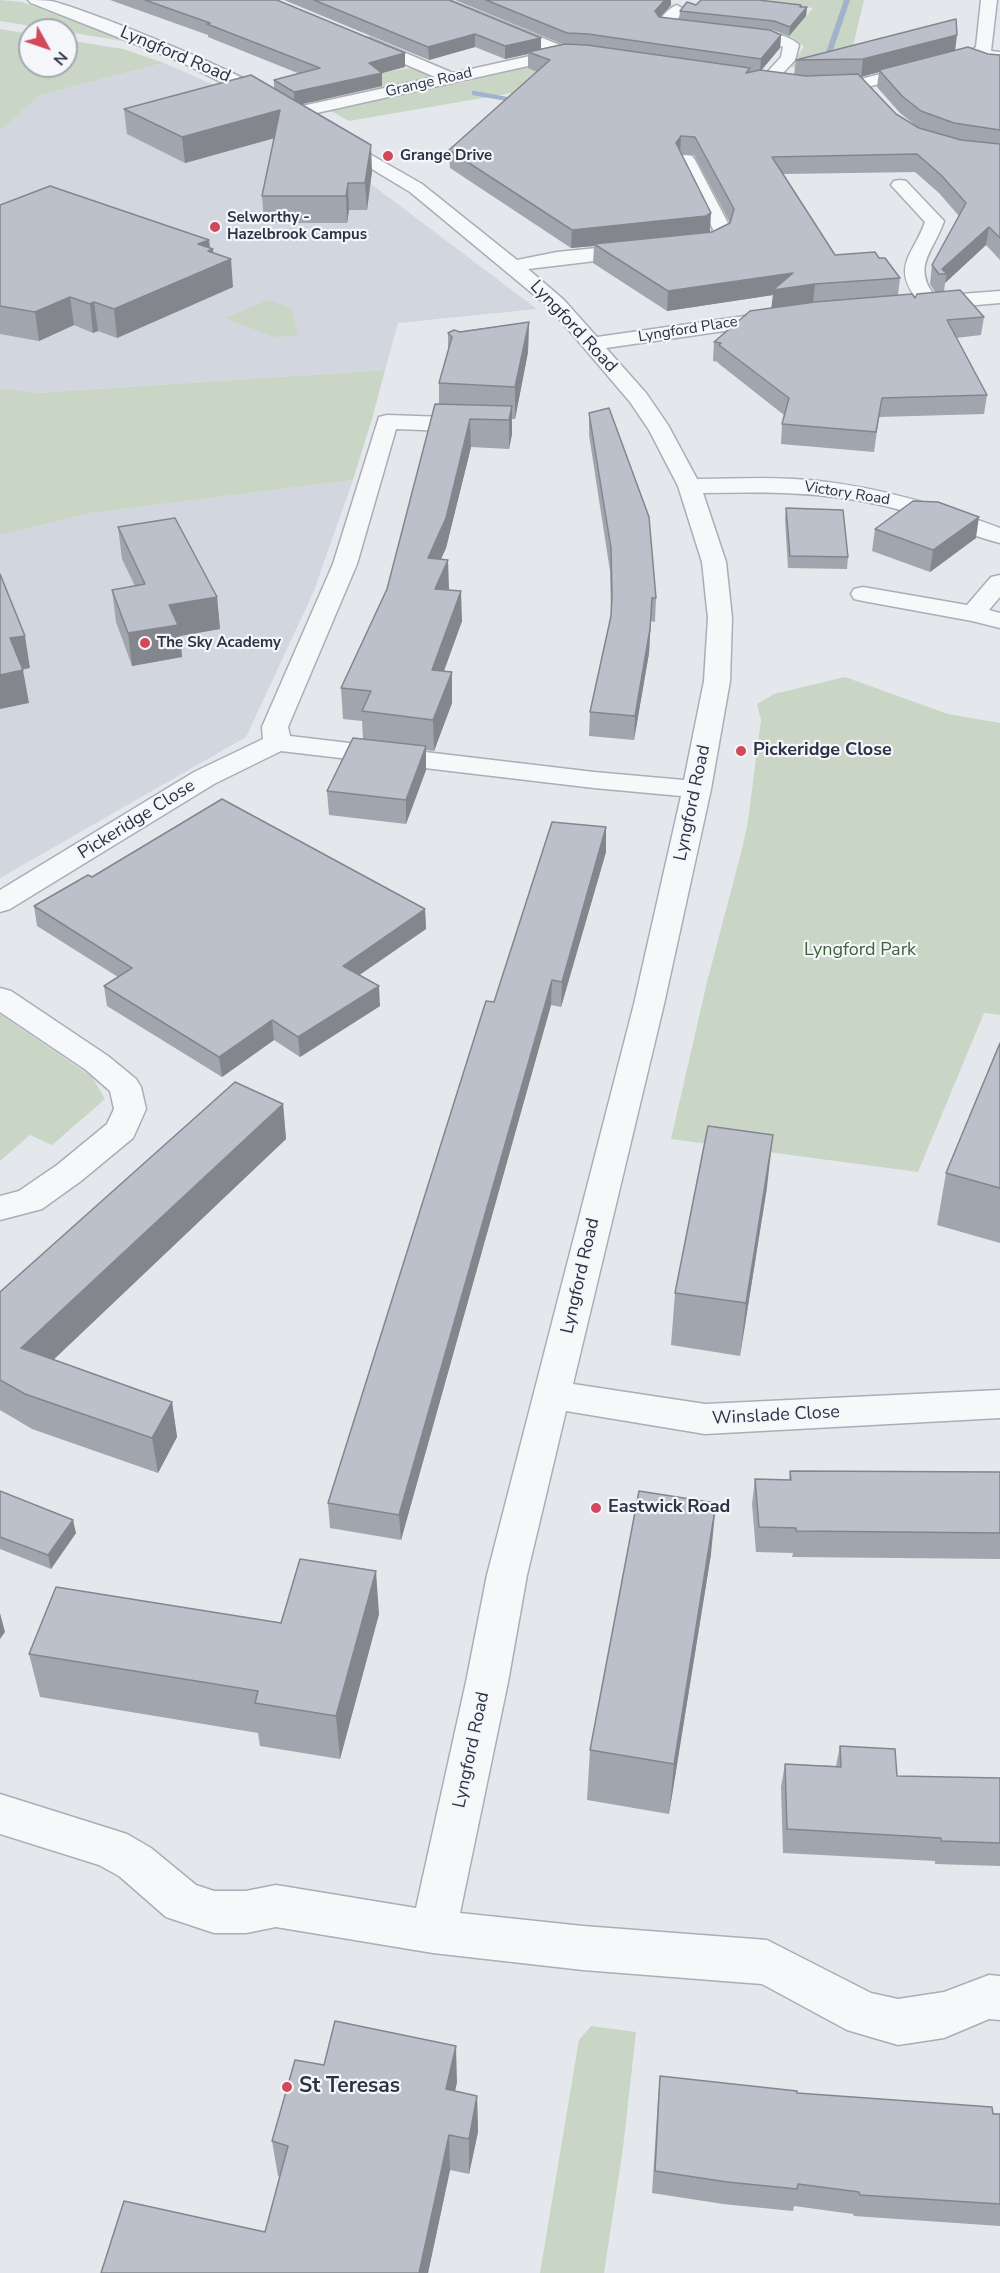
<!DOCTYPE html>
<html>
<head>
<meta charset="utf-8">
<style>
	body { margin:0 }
	#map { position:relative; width:1000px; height:2273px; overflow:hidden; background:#e4e7ec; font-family:"Nunito Sans",sans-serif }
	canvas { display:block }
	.north { position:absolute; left:18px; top:18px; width:60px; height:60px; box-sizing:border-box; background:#f4f6f9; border:2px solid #a4a8b1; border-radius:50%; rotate:130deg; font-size:16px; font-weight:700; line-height:24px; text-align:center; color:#2b3445 }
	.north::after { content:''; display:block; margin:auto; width:21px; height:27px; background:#d1495b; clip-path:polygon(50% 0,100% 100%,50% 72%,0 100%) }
</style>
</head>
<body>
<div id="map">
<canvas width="1000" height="2273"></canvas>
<div class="north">N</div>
</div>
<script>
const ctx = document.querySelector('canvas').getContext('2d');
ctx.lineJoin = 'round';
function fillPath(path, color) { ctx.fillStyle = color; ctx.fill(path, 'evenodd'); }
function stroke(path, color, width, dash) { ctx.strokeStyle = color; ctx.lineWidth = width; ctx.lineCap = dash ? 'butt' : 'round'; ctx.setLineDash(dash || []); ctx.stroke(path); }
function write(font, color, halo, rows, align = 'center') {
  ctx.font = font + ' "Nunito Sans",sans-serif'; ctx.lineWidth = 4.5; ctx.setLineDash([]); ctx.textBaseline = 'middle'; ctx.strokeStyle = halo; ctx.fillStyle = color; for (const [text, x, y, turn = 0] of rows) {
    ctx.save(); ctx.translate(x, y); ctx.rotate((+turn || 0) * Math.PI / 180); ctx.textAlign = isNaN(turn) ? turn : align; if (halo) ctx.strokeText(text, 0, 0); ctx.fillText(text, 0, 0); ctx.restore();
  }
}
const built = new Path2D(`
	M164,63L223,89L335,157L537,309L398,323L385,370L37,393L0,388V131L40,95Z
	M353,480L313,593L246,737L0,878V535L91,513Z`);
const green = new Path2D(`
	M0,0L22,2L129,42L0,21Z
	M749,0H864L852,50L799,68L791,67L804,46L793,38L779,35L788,26L797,27L813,8Z
	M0,29L30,34V66H66V40L123,49L164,63L40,95L0,131Z
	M549,61L517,92L349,121L289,88L410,68L457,84Z
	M268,300L291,308L298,335L274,337L225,318Z
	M385,370L372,419L353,480L91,513L0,535V388L37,393Z
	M845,677L948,714L1000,723V1015L984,1013L918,1172L671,1139L707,982L742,849L748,821L761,720L757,704L774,694Z
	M0,1014L92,1077L105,1099L52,1145L30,1135L0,1161Z
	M591,2026L636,2032L623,2148L604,2273H540L579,2040Z`);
const stream = new Path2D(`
	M844,0H850L830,59L823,61Z
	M475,91L524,100L528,102L524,104L472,95V91Z`);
const street = new Path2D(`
	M28,0C36,0 44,0 51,1C84,8 267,82 282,102L274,107L268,106L181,62L31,3Z
	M428,0H449L567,48L594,50L602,55L594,60L564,58L294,118L288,117L286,113L288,109L435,77L358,44L356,41L358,38H370L453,73L548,52L431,3Z
	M981,0H997L991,51L1000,52V62C993,61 984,57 977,58C950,60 830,108 813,86L821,81L861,79L972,50L976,47Z
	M677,5L685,10L675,22C700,24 785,27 799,45L795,60L773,84H761L759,81L781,57L783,47L770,41L659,28L656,25C661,18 668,8 677,5Z
	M333,133L422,184L517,260L557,252L637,244L644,246L646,250L644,254L637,256L528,269L564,300L597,337L780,311L787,313L790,317L787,321L780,323L606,348L646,393L668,425L697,479C729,479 762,477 794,479C865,483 934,503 1000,528V543C960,533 922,514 881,505C822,491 763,492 703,493L726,562L732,618L730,681L711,789L664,1004L573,1384L705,1404L1000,1390V1418L705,1434L566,1411L527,1575L508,1682L460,1913L583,1926L767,1940L871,1993L898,1999L944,1992L989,1975L1000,1976V2020L989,2019L944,2038L898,2045L847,2030L762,1984L583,1970L433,1953L276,1927L246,1933H214L166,1917L119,1876L99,1865L0,1834V1794L127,1834L151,1848L196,1885L214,1891H246L276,1885L416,1908L466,1682L487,1575L634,1004L681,796L594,788L281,751L214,784L10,909L0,912V890L194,772L263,739L262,727L333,564L379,417L387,415L475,418L483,420L486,425L483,430L475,432L396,429L357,564L288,727L290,736L594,772L684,780L704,681L708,618L702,562L678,486L649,430L630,402L550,308L410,192L327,142L324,138L327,134Z
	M686,155L692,156L695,160L731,229L728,240C714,248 697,252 681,248L679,244L681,240L706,237L712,233L713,229L677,160L680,156Z
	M900,180L906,181L944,221C934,251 911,266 935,296L1000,291V303L930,309L917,307L914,303L917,299C891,266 914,254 925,222L891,185L894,181Z
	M1000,575V597L989,610L1000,613V628L972,621L863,601L854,599L851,594L854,589L863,587L967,605L991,577Z
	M0,988L11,991L108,1056L136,1079L141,1087L146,1109L133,1138L81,1181L42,1209L0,1220V1196L19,1191L57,1165L107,1124L114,1109L110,1091L86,1070L0,1012Z`);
const wall = new Path2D(`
	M110,0H277L405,67L382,73V86L301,104L372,171L367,210H349L347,223H264L262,196L274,138L185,163L127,134L124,109L274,89V80L300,74L208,37V35Z
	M284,0H449L541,38V49L562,44L455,0H671V5L660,17L679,19L680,11L696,5L807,7L806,16L789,36L773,30L733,26L781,35L780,48L761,70L794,75L796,60L955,50L988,54L1000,55V260L986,245L945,283L944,292L984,317L981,335L956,338L987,395L984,414L879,417L874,452L781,444L782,424L784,415L718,363V362L713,361L714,342L772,308L773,295L667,311L593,263L594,246L571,248L450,168L449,150L537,72L528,68V54L505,59L475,47L429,60ZM879,72L877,87L900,113L919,128L896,114L860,77ZM681,154L694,155L730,223L712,232H710ZM915,172L939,193L959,216L932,265L930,284L935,292L915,298L898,295L900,278L879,258L835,255L783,174Z
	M0,205L209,240L210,248L213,249V253L233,287L117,338L98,331L93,333L74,325L39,341L0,334Z
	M529,322L528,352L515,419H512V434L509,449L471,447L446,548L441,559L448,590L462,621L444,671L452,703L434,751L426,750V770L406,824L329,815L327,791L363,739L362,721L343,719L341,688L387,589L439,405V383L448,352V333Z
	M589,413L656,598L655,622L651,621L649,653L634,740L589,736L590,712L611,615L610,571L589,435Z
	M786,508L848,557L847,569L788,568L785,520Z
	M118,527L217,597L220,629L180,636L182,657L132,666L116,622L112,590L135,586L122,559Z
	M875,529L976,538L930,572L872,551Z
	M606,827V852L561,1007L551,1005L401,1540L330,1528L328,1503L494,1002Z
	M92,877L425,909L426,929L359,975L380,1006L300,1057L274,1040L222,1077L107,1006L104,986L118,977L37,926L34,906Z
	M1000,1043V1243L937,1225L946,1173Z
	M283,1104L286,1139L53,1360L172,1402L177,1437L158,1473L32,1429L0,1410V1292Z
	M767,1187L740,1356L671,1345L675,1293Z
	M790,1471L1000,1472V1559L792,1557L793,1553L756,1552L752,1504L755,1479L789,1480Z
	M0,1491L76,1533L51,1569L0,1549Z
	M711,1554L669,1814L587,1800L590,1750Z
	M379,1614L340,1759L260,1746L258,1733L40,1697L29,1654L281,1623Z
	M840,1746L897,1776L1000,1778V1866L935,1864V1861L783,1853L781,1787L785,1764L836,1766Z
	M324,2065L457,2082L455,2091L477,2096L478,2132L469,2174L450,2170L428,2273H101L265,2232L280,2177L278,2176L272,2141Z
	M660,2076L797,2093L1000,2114V2226L854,2216L853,2214L794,2206L793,2211L723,2204L652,2193L658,2098Z`);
const shadedWall = new Path2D(`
	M665,0H671V5L654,24L655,11Z
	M807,7L806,16L789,36L790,27Z
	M475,34V47L429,60L428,47Z
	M781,35L780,48L760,72L761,59Z
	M957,35L955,52L879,70V72L861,77L863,59Z
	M541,38V51L528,52V54L505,59V46Z
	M405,53V67L382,73V86L294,106V92L369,63Z
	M280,110L282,136L185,163L182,137Z
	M681,136L680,154L676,143Z
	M371,145L372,171L367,210L365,183Z
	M348,183L349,210L347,223L346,196Z
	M711,213L710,232L594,244V246L571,248L572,230Z
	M989,227L986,245L945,283L947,274L942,269Z
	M209,240L210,250L213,249L214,266L231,259L233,287L117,338L114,309L198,244Z
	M793,273L815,284L813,304L771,310L773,295L667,311L668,291Z
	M70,297L74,325L39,341L35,312Z
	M94,302L98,331L93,333L90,304Z
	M529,322L528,352L515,419V387Z
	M512,406V434L509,449V420Z
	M470,419L471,447L446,548L428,587V558Z
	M979,517L976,538L930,572L933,550Z
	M448,560L449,589L435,619V589Z
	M461,591L462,621L433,701L432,670Z
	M217,597L220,629L180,636L182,657L132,666L128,633L169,605Z
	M652,598L649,653L634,740L635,716Z
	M25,636L30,668L15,671L10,638Z
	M23,670L29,703L0,709V675Z
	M452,672V703L434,751L433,720Z
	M426,746V770L406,824V800Z
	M606,827V852L561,1007L562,982Z
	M425,909L426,929L345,985L343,966Z
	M552,980L551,1005L401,1540L399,1515Z
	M379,986L380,1006L300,1057L298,1037Z
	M272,1020L274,1040L222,1077L219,1057Z
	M283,1104L286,1139L29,1383L21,1348Z
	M773,1135L767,1187L740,1356L746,1303Z
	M172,1402L177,1437L158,1473L152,1438Z
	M716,1503L711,1554L669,1814L674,1764Z
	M73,1520L76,1533L51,1569L48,1555Z
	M376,1571L379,1614L340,1759L336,1716Z
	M0,1613L5,1632L0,1639Z
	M456,2046L457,2082L447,2125L446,2089Z
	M477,2096L478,2132L469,2174V2139Z
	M449,2135L450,2170L428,2273H419Z`);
const building = new Path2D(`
	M145,0H277L405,53L369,63L382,73L294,92L274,80L320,68L207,24L210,23Z
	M314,0H449L541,38L505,46L475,34L428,47Z
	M486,0H665L655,11L659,17L770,30L781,35L761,59L588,34L567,33Z
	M701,0H758L801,5L800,7H807L790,27L774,21L680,11L687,2L696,5Z
	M956,19L957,35L863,59L796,60Z
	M565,44L587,45L750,68L746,73L760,70L806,76L858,74L896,114L919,128L961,140L1000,144V238L989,227L942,269L947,274H939L932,265L966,203L941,175L917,154L772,157L835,255L875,252L879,258H885L900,278L815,284L773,290L793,273L668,291L594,244L712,232L730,223L734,209L695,137L681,136L676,143L711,213L706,216L572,230L449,150L550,60L528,52Z
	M968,47L988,54L1000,55V130L954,123L921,111L902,96L879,70Z
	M251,75L371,145L365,183H348L346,196H262L280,110L182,137L124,109Z
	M50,186L209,240L198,244L213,249L208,251L231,259L114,309L94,302L90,304L70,297L35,312L0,306V205Z
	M960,290L984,317L947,320L987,395L882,398L876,432L782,424L789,398L719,345L721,343L714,342L750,311L815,302L912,294L915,298L917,294Z
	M529,322L515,387L439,383L452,337L448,333L454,330L460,332Z
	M435,404L512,406L509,420L470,419L446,518L428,558L448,560L435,589L461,591L432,670L452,672L433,720L362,711L371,691L341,688L387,589Z
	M609,408L649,517L656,598H652L650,629L635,716L590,712L611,616L612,597L611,548L589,413Z
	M913,501L938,502L979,517L933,550L875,529Z
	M786,508L843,510L848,557L790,556Z
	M175,518L217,597L169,605L178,625L128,633L112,590L145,584L118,527Z
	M0,574L25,636L10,638L23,670L0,675Z
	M353,738L426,746L406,800L327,791Z
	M222,799L425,909L343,966L379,986L298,1037L272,1020L219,1057L104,986L132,968L34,906L88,875L92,877Z
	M552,822L606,827L562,982L552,980L399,1515L328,1503L486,1001L494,1002Z
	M1000,1043V1188L946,1173Z
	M235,1082L283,1104L21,1348L172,1402L152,1438L25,1394L0,1380V1292Z
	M708,1126L773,1135L746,1303L675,1293Z
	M790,1471L1000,1472V1533L796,1531V1528L759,1527L755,1479L791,1480Z
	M0,1491L73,1520L48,1555L0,1537Z
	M639,1491L716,1503L674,1764L590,1750Z
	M300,1559L376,1571L336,1716L255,1703L258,1691L29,1654L56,1587L281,1623Z
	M840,1746L895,1749L897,1776L1000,1778V1843L941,1841V1838L787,1829L785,1764L841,1767Z
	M335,2021L456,2046L446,2089L477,2096L469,2139L449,2135L419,2273H101L124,2201L265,2232L288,2146L272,2141L295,2060L324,2065Z
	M660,2076L797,2091V2093L992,2107L993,2114H1000V2204L860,2195L859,2192L798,2184L797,2189L727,2182L655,2171Z`);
const markers = [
	[388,156,6,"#d1495b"],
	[215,227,6,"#d1495b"],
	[145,643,6,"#d1495b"],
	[741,751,6,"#d1495b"],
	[596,1508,6,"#d1495b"],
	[287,2087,6,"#d1495b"]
];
const farStreetnames = [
	["Grange Road",429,83,-13],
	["Lyngford Place",688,330,-9],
	["Victory Road",847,494,9]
];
const farPoinames = [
	["Grange Drive",400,156],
	["Selworthy -",227,218],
	["Hazelbrook Campus",227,235],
	["The Sky Academy",157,643]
];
const streetNames = [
	["Lyngford Road",175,55,23],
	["Lyngford Road",573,327,47],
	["Lyngford Road",693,803,-78],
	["Pickeridge Close",137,820,-32],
	["Lyngford Road",581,1276,-77],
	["Winslade Close",776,1416,-3],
	["Lyngford Road",472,1750,-78]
];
const poiNames = [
	["Pickeridge Close",753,751],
	["Eastwick Road",608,1508]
];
const parkNames = [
	["Lyngford Park",860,951]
];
const nearPoinames = [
	["St Teresas",299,2087]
];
fillPath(built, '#d2d6de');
fillPath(green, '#c9d6c5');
fillPath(stream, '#9fb4cc');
stroke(street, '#a9aeb7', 3);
fillPath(street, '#f7f8fa');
fillPath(wall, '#a1a5ae');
fillPath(shadedWall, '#83868d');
fillPath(building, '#bbc0ca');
stroke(building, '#83868d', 1.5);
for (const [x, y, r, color] of markers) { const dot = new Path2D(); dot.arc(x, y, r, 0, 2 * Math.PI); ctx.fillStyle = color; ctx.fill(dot); stroke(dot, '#f4f6f9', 2); }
write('15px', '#2b3445', '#f4f6f9', farStreetnames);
write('bold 15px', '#2b3445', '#f4f6f9', farPoinames, 'left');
write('18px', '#2b3445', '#f4f6f9', streetNames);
write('bold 18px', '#2b3445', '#f4f6f9', poiNames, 'left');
write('18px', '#3f6138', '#f4f6f9', parkNames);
write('bold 21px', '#2b3445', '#f4f6f9', nearPoinames, 'left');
</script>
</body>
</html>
